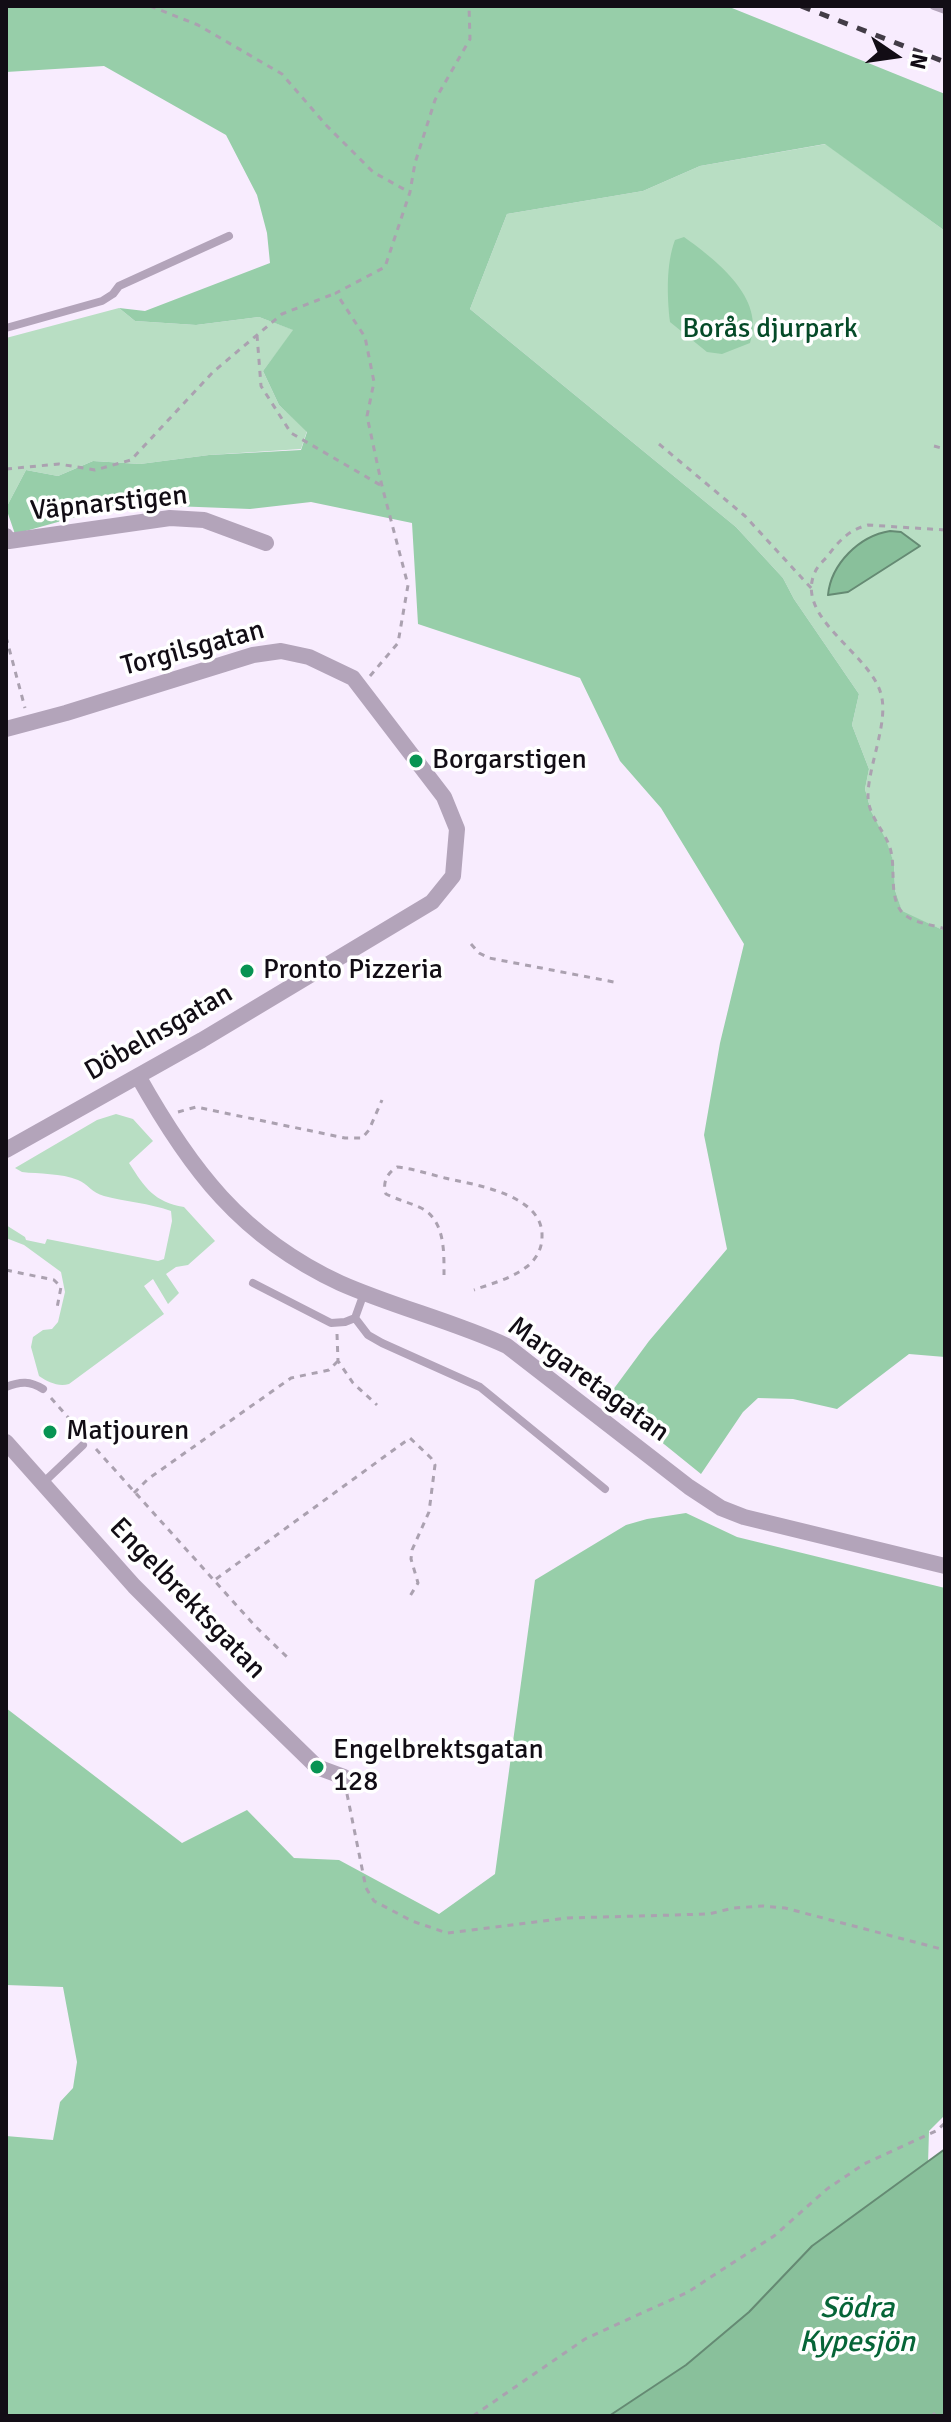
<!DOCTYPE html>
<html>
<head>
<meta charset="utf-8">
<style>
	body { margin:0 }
	#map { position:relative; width:951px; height:2422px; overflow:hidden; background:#f8ecfe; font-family:Signika,sans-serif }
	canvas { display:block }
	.frame { position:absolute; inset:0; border:8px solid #120d15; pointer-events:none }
	.north { position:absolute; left:855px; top:16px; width:80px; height:80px; -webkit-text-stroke:6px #fff; paint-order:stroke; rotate:103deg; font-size:22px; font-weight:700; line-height:32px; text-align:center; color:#120d15 }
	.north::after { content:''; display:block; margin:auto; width:28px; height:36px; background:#120d15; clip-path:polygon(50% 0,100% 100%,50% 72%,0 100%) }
</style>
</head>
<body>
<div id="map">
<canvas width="951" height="2422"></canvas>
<div class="frame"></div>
<div class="north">N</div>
</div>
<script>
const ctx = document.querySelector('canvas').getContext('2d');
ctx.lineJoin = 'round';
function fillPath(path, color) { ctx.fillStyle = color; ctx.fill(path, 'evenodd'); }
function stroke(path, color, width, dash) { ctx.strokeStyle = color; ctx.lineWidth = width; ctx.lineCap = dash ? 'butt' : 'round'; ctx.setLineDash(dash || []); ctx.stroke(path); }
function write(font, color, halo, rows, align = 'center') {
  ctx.font = font + ' Signika,sans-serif'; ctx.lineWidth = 7; ctx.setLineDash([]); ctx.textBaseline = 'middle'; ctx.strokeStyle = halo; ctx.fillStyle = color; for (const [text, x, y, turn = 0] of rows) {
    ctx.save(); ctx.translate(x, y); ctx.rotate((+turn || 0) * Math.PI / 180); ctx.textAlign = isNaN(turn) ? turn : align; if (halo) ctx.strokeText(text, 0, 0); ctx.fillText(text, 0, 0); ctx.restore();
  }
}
const green = new Path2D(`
	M826,144L945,231V931L902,912L895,890L894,863L885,840L871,811L865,789L869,769L852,725L859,694L794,599L783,578L736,527L470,309L507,214L643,191L700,166Z
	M119,308L135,321L196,325L259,317L294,330L263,371L279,405L307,431L301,449L209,455L140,464L93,461L58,476L26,470L6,508V338Z
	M116,1114L133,1119L153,1141L129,1163C145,1188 154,1202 184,1207L215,1241L188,1265L176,1267L166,1274L179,1293L168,1304L153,1279L144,1286L164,1314L69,1384C58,1387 48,1382 39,1376L31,1347L33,1337L43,1330L52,1329L58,1322L65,1292L61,1272L24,1245L6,1238V1225L25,1237L26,1240L45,1244L47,1239L158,1261L164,1259L172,1221L171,1211C149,1203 126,1202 104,1196C92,1193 88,1184 78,1180C61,1173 39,1174 22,1172L15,1168L97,1120Z`);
const forest = new Path2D(`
	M6,6H727L945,94V231L825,144L700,166L643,191L507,214L470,309L736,527L783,578L794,599L859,694L852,725L869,769L865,789L871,811L886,840L894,863L895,890L902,911L945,931V1357L909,1354L837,1409L793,1399L758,1398L743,1412L701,1474L607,1398L649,1341L727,1249L704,1135L720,1043L744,944L661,808L620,761L580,678L418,624L412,523L311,502L250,509L122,504L15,534L6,508L26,470L58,476L93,461L140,464L209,455L301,450L307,432L279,405L263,371L293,330L259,317L196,325L135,321L119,308L145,311L270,263L267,233L257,195L226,135L104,66L6,72Z
	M684,237C716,260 766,298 750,343L722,354L707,352L670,322C667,296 666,264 675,240Z
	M686,1513L737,1537L945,1588V2115L929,2131L928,2164L812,2246L749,2312L686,2365L609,2416H6V2136L53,2140L60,2102L73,2088L77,2062L63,1987L6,1985V1708L182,1843L247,1810L294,1858L339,1860L439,1914L495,1874L535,1580L626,1525L647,1519Z`);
const water = new Path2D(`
	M890,531L901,532L920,546L848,592L828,595C831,564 859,536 890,531Z
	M945,2149V2416H609L686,2365L749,2312L812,2246Z`);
const path = new Path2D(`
	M150,6L198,25L282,74L326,125L373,172L409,192
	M257,335L261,386L291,433L382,486
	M659,444L745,516L812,589
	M934,446L945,449
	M6,469L59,464L95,470L131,460L213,372L282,314L336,293
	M945,530L868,525C848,530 838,542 826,558C822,562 817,567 815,572C794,618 870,653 881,694C889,722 868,766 868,796C868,815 883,829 889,845C897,865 888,894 901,911C910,923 931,924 945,929
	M6,637L25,708
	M370,676L398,643L408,585L382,486L367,416L374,382L365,337L336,293L385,267L410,192L415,163L435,100L470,39L469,6
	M471,944L479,953L489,958L614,982
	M178,1112L196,1107L345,1138H362L369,1130L382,1100
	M6,1270L54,1280L61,1287L57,1308
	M444,1275C444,1252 445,1222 423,1209C411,1203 398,1200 386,1194C382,1183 387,1173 397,1167C414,1169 429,1174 445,1178C476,1185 544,1195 542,1237C542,1250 535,1261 525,1268C510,1279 490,1284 474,1290
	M337,1334L338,1361L353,1383L377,1405
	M51,1398L80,1431
	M96,1449L256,1627L287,1657
	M134,1493L148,1479L291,1378L329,1370L338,1361
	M216,1579L410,1438L431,1458L435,1465L429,1512L412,1550L411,1559L418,1583L410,1596
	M347,1794L366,1888L374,1901L412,1921L447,1933L567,1918L709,1914L733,1908L763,1906L785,1908L945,1950
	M933,2413L936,2416
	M473,2416L585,2339L688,2292L774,2236L827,2189L864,2164L936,2131L945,2123
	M943,2416L945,2414`);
const service = new Path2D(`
	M934,6L945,10
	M6,328L102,301L113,294L119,286L229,236
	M253,1283L331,1323L345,1322L355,1318
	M364,1293L355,1318L368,1335L382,1343L480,1387L605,1489
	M6,1387C21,1381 30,1381 43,1389
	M43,1483L83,1445`);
const minor = new Path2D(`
	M6,536L9,541L170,518L204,520L266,543
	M6,729L66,713L253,655L281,651L309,657L353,678L444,797L457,829L453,876L432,902L202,1040L6,1150
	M138,1076C190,1169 241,1237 340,1283C394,1307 453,1321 507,1346L689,1487L721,1508L744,1517L945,1566
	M6,1442L134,1586L241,1693L317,1767L344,1777`);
const rail = new Path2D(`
	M801,6L945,62`);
const markers = [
	[416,761,8,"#089453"],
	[247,971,8,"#089453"],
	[50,1432,8,"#089453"],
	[317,1767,8,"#089453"]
];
const parkNames = [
	["Borås djurpark",770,330]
];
const streetNames = [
	["Väpnarstigen",109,504,-6],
	["Torgilsgatan",193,649,-15],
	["Döbelnsgatan",159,1033,-30],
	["Margaretagatan",588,1380,36],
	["Engelbrektsgatan",187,1599,46]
];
const poiNames = [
	["Borgarstigen",432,761],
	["Pronto Pizzeria",263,971],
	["Matjouren",66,1432],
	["Engelbrektsgatan",333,1751],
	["128",333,1783]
];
const waterNames = [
	["Södra",857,2309],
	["Kypesjön",857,2343]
];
fillPath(green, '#b8dec3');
fillPath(forest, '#97cea9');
fillPath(water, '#89c09b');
stroke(water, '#658a73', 2);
stroke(path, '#aba1b0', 3, [6, 6]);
stroke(service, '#b3a4ba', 8);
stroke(minor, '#b3a4ba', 16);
stroke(rail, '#423c46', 5, [10, 10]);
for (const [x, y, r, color] of markers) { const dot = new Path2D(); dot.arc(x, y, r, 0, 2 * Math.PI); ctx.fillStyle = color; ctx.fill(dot); stroke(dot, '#fff', 3); }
write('28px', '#054a28', '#fff', parkNames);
write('28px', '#120d15', '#fff', streetNames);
write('28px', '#120d15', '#fff', poiNames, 'left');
write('italic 30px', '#066538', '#fff', waterNames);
</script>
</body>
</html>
